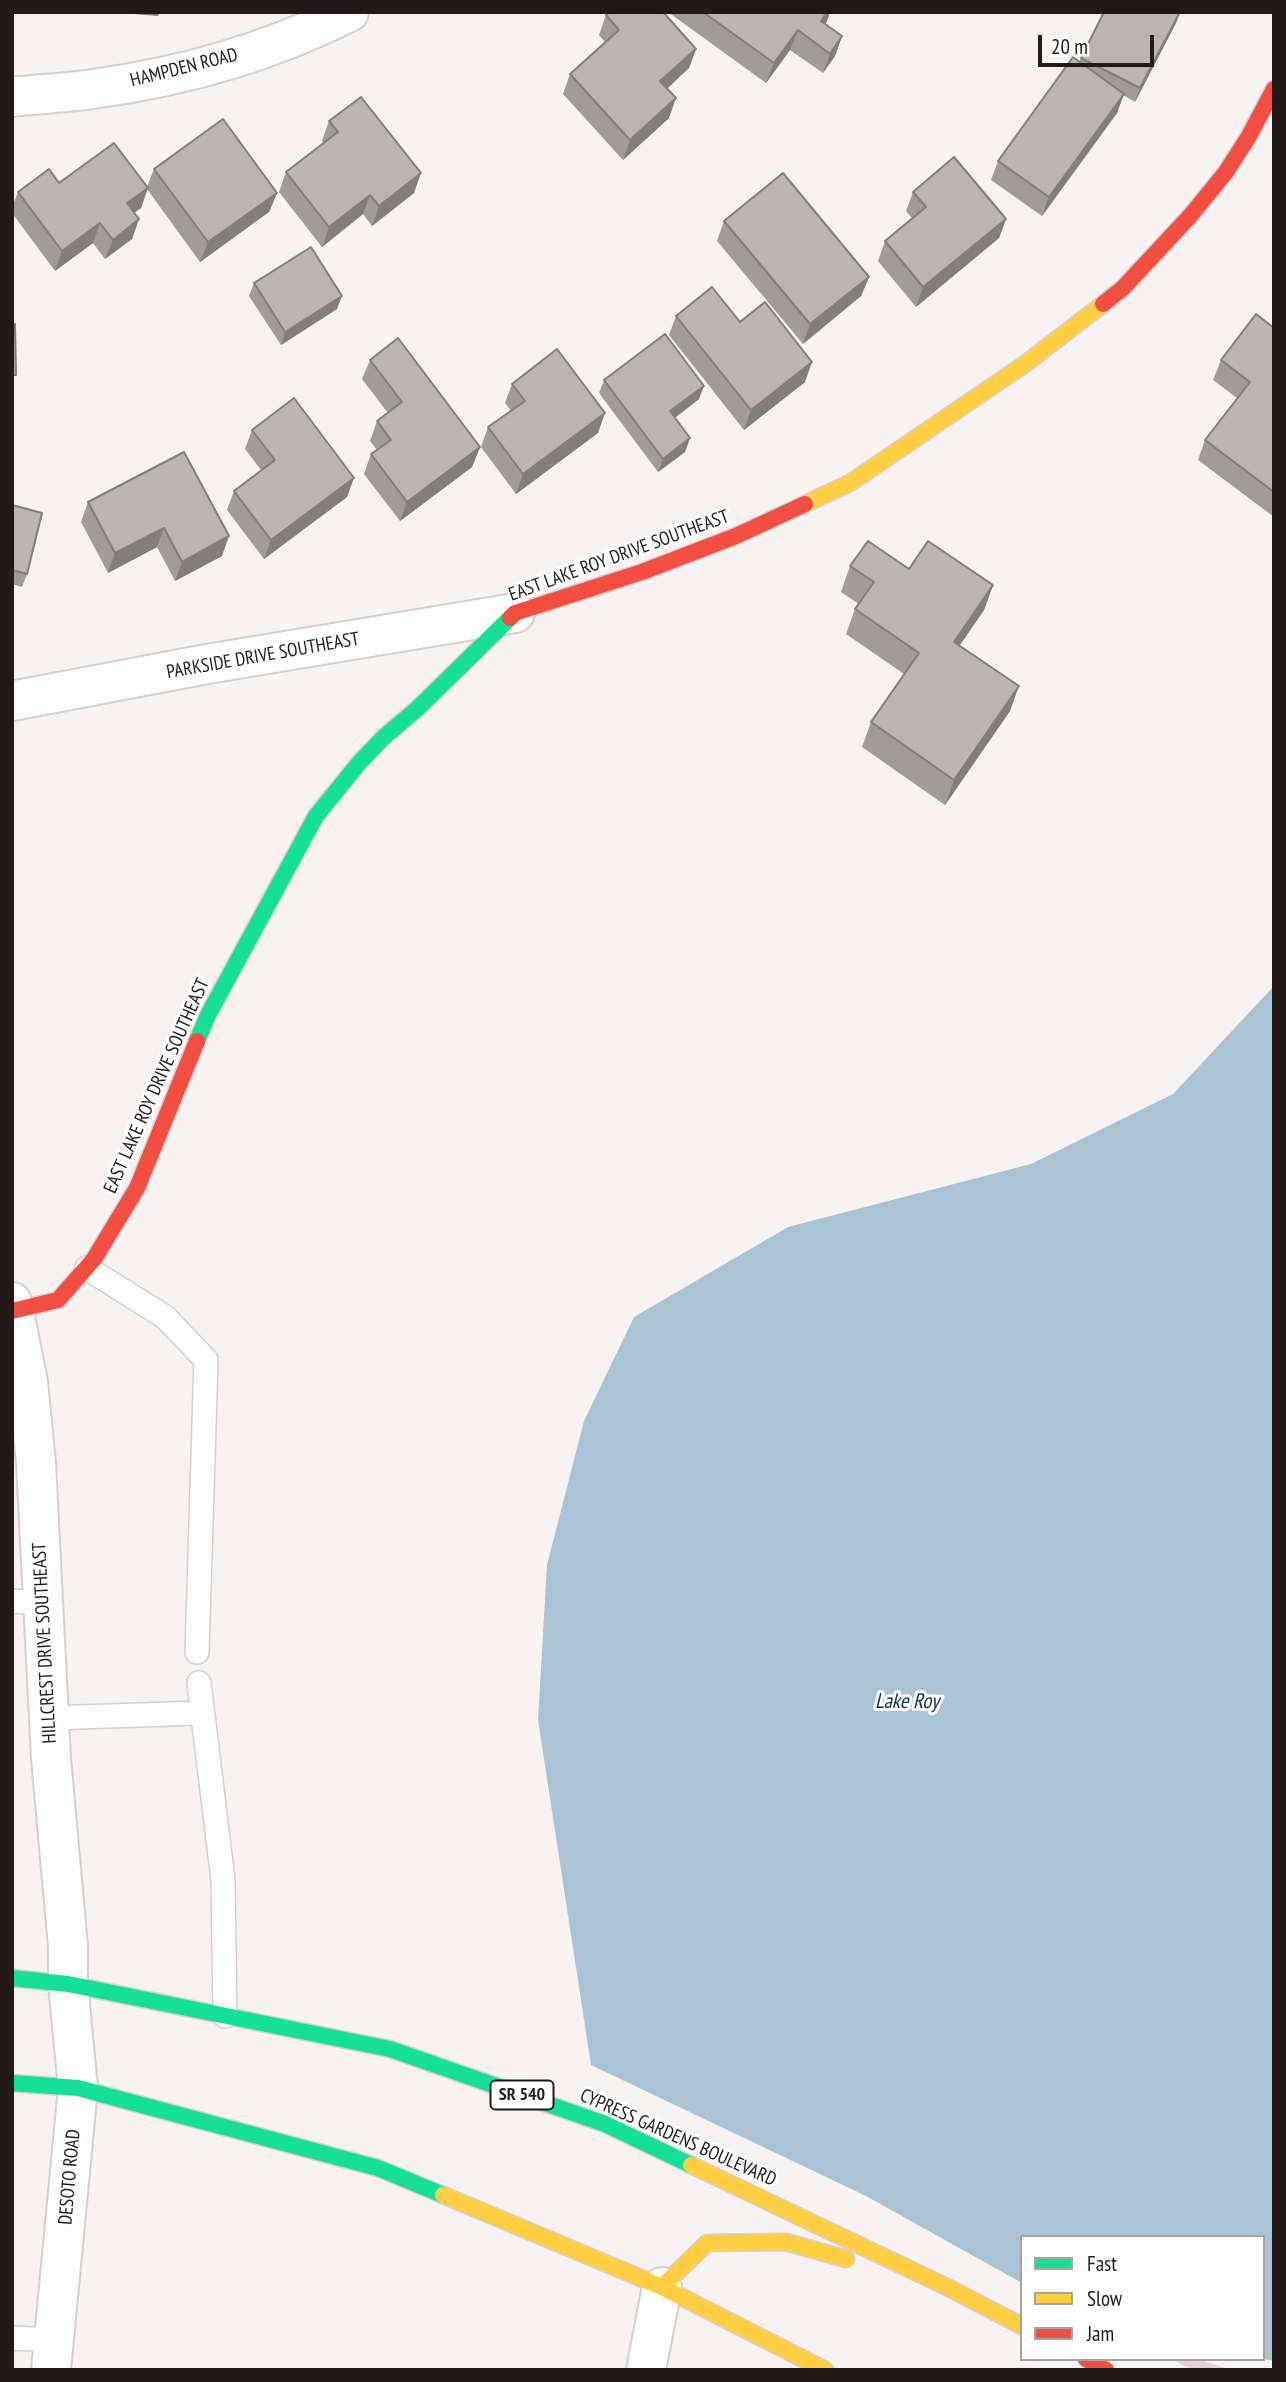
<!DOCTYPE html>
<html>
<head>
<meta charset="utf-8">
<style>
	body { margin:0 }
	#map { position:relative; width:1286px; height:2382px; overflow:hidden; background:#f8f2f2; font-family:"PT Sans Narrow",sans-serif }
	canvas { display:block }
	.frame { position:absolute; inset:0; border:14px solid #231919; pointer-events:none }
	.legend { position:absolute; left:1020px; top:2235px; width:245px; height:126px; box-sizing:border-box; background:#fff; border:2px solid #a7a3a3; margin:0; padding:9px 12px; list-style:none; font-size:21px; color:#231919 }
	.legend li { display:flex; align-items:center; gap:14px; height:35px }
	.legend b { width:35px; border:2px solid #a7a3a3 }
	.scale { position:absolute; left:1038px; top:35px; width:116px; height:32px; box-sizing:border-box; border:4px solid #231919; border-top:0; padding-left:9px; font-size:21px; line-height:24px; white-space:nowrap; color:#231919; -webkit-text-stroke:5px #fff; paint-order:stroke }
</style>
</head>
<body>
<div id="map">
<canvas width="1286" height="2382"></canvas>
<div class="frame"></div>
<ul class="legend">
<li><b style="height:9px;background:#16e098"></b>Fast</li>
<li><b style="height:9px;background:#ffcf43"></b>Slow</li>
<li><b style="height:9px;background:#f24e42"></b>Jam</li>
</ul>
<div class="scale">20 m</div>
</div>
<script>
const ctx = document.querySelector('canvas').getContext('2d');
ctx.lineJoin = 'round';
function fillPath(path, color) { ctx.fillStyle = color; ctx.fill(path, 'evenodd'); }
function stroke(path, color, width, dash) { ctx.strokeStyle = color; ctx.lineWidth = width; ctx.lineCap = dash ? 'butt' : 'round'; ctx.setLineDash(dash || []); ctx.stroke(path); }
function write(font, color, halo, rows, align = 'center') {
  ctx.font = font + ' "PT Sans Narrow",sans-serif'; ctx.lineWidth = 6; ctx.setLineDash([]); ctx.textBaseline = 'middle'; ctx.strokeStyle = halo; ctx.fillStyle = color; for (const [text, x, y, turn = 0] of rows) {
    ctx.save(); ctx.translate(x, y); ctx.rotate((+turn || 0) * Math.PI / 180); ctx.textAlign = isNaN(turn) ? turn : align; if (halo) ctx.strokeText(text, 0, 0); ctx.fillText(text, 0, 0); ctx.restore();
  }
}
const green = new Path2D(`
	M1171,2359H1198L1231,2370H1193Z`);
const water = new Path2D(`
	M1274,986V2361L1263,2359V2237H1022V2283L866,2196L591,2065L538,1720L547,1565L584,1421L634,1317L788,1227L1031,1164L1173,1094Z`);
const lane = new Path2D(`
	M87,1268L165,1317L206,1360L197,1652
	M12,1601L43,1603
	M199,1683L223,1880L225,2016
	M49,1718L201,1713
	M12,2338L54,2340`);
const street = new Path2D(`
	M12,97C39,94 66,93 93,89C180,77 270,52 349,12
	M12,701L207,664L515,613
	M12,1302L28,1382L36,1463L51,1758L68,1946V1984L78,2088L51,2370
	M646,2370L662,2287`);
const fast = new Path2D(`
	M197,1041L208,1015L316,816L359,763L384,737L417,709L510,618
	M12,1978L68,1984L390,2049L605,2124L691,2165
	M12,2083L78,2088L378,2168L443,2195`);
const slow = new Path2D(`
	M805,504L850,483L1025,364L1103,304
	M691,2165L949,2288L1022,2326
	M443,2195L662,2287L825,2370
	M662,2287L707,2243L786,2242L846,2259`);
const jam = new Path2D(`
	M1103,304L1123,288L1191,215L1226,172L1249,136L1274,89
	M510,618L515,613L642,572L736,536L805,504
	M12,1311L58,1300L94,1259L137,1188L197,1041
	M1086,2359L1106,2370`);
const wall = new Path2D(`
	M668,12H830L825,24L842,36L835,56L823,73L790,50L766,83Z
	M1180,12L1176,23L1135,102L1123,95L1117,113L1042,216L991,180L998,161L1079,62L1081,58Z
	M606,15L696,49L689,68L667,89L669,118L623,160L563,94L570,74L605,42L599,35Z
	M329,121L414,193L372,226L363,214L322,247L279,192L286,172L324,143L322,141Z
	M154,169L277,193L269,212L200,262L147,189L141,208L134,213L139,219L132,239L105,259L93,243L55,271L12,213V207L18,192L147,187Z
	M913,192L1006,219L999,238L916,307L878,261L885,241L912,218L906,211Z
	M724,221L869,277L861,296L803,344L717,241Z
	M254,283L337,309L281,345L249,296Z
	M676,316L805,382L744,430L669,335Z
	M1274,328V517L1198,460L1205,440L1237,398L1213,380L1221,360Z
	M370,360L480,447L472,467L400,521L364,474L371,454L377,450L370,441L377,421L388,413L362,379Z
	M604,380L699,399L675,418L690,438L685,452L658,472L599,393Z
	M512,384L598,433L516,494L481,447L488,427L511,411L505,403Z
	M252,430L347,497L264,559L227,510L234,491L261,470L245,449Z
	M184,452L222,556L175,581L157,547L108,573L81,522L88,502Z
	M12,505L27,574L22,587L12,584Z
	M850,566L909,569L993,585L984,610L959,646L1010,711L945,805L862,747L871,722L904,674L846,634L855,609L859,604L841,592Z`);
const shadedWall = new Path2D(`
	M123,12H160L158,16L122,13Z
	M827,12H830L826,24L821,21Z
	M1180,12L1176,23L1135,102L1140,88Z
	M798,30L790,50L766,83L774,63Z
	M842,36L835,56L823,73L830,54Z
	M696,49L689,68L653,101L660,81Z
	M1124,94L1117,113L1042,216L1049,197Z
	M676,98L669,118L623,160L630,140Z
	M421,173L414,193L372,226L379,206Z
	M148,188L141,208L120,223L127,203Z
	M277,193L269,212L200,262L208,242Z
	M370,195L363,214L322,247L329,227Z
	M139,219L132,239L105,259L113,240Z
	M1006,219L999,238L916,307L923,287Z
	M100,223L93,243L55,271L62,251Z
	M869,277L861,296L803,344L810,324Z
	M342,296L337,309L281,345L285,332Z
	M812,362L805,382L744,430L751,410Z
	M704,386L699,399L665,425L670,411Z
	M605,413L598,433L516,494L523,474Z
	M690,438L685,452L658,472L663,459Z
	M480,447L472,467L400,521L407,502Z
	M354,478L347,497L264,559L271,540Z
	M164,528L157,547L108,573L115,553Z
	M229,536L222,556L175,581L182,562Z
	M993,585L984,610L945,667L954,642Z
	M1019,686L1010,711L945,805L954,780Z`);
const building = new Path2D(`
	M609,12H663L696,49L660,81L676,98L630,140L570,74L619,30L606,15Z
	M703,12H827L821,21L842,36L830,54L798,30L774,63Z
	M1104,12H1180L1140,88L1081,58Z
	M1073,57L1124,94L1049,197L998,161Z
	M361,97L421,173L379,206L370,195L329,227L286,172L338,132L329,121Z
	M223,119L277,193L208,242L154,169Z
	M114,143L148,188L127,203L139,219L113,240L100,223L62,251L18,192L49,169L59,183Z
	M954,157L1006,219L923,287L885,241L926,207L913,192Z
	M783,173L869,277L810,324L724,221Z
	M311,247L342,296L285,332L254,283Z
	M712,287L740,322L765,302L812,362L751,410L676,316Z
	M1256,314L1274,328V492L1205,440L1250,382L1221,360Z
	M12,324H15L16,375H12Z
	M665,334L704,386L670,411L690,438L663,459L604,380Z
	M398,338L480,447L407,502L371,454L391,440L377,421L402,402L370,360Z
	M557,349L605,413L523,474L488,427L525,401L512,384Z
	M294,398L354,478L271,540L234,491L275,460L252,430Z
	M184,452L229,536L182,562L164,528L115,553L88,502Z
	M12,505L42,513L27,574L12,570Z
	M868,541L909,569L928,541L993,585L954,642L1019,686L954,780L871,722L919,653L855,609L874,582L850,566Z`);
const shields = [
	[522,2095,63]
];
const shieldNames = [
	["SR 540",522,2095]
];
const streetNames = [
	["HAMPDEN ROAD",184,68,-14],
	["EAST LAKE ROY DRIVE SOUTHEAST",619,556,-20],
	["PARKSIDE DRIVE SOUTHEAST",263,656,-10],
	["EAST LAKE ROY DRIVE SOUTHEAST",157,1086,-66],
	["HILLCREST DRIVE SOUTHEAST",45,1643,-93],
	["CYPRESS GARDENS BOULEVARD",678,2138,24],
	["DESOTO ROAD",70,2177,-85]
];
const waterNames = [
	["Lake Roy",907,1702]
];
fillPath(green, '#ead2d2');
fillPath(water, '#aac3d4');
stroke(lane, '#d8cfcf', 26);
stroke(street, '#d8cfcf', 42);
stroke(fast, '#d8cfcf', 19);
stroke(slow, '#d8cfcf', 19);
stroke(jam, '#d8cfcf', 19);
stroke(lane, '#fefdfd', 23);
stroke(street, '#fefdfd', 38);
stroke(fast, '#16e098', 16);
stroke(slow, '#ffcf43', 16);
stroke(jam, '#f24e42', 16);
fillPath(wall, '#a39a9a');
fillPath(shadedWall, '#857d7d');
fillPath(building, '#beb3b3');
stroke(building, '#857d7d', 2);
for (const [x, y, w] of shields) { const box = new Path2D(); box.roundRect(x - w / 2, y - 14.5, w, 29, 5); ctx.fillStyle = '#fff'; ctx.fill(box); stroke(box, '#231919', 2); }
write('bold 18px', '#231919', null, shieldNames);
write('19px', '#231919', '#fff', streetNames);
write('italic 21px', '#0d2f40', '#fff', waterNames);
</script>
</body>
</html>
